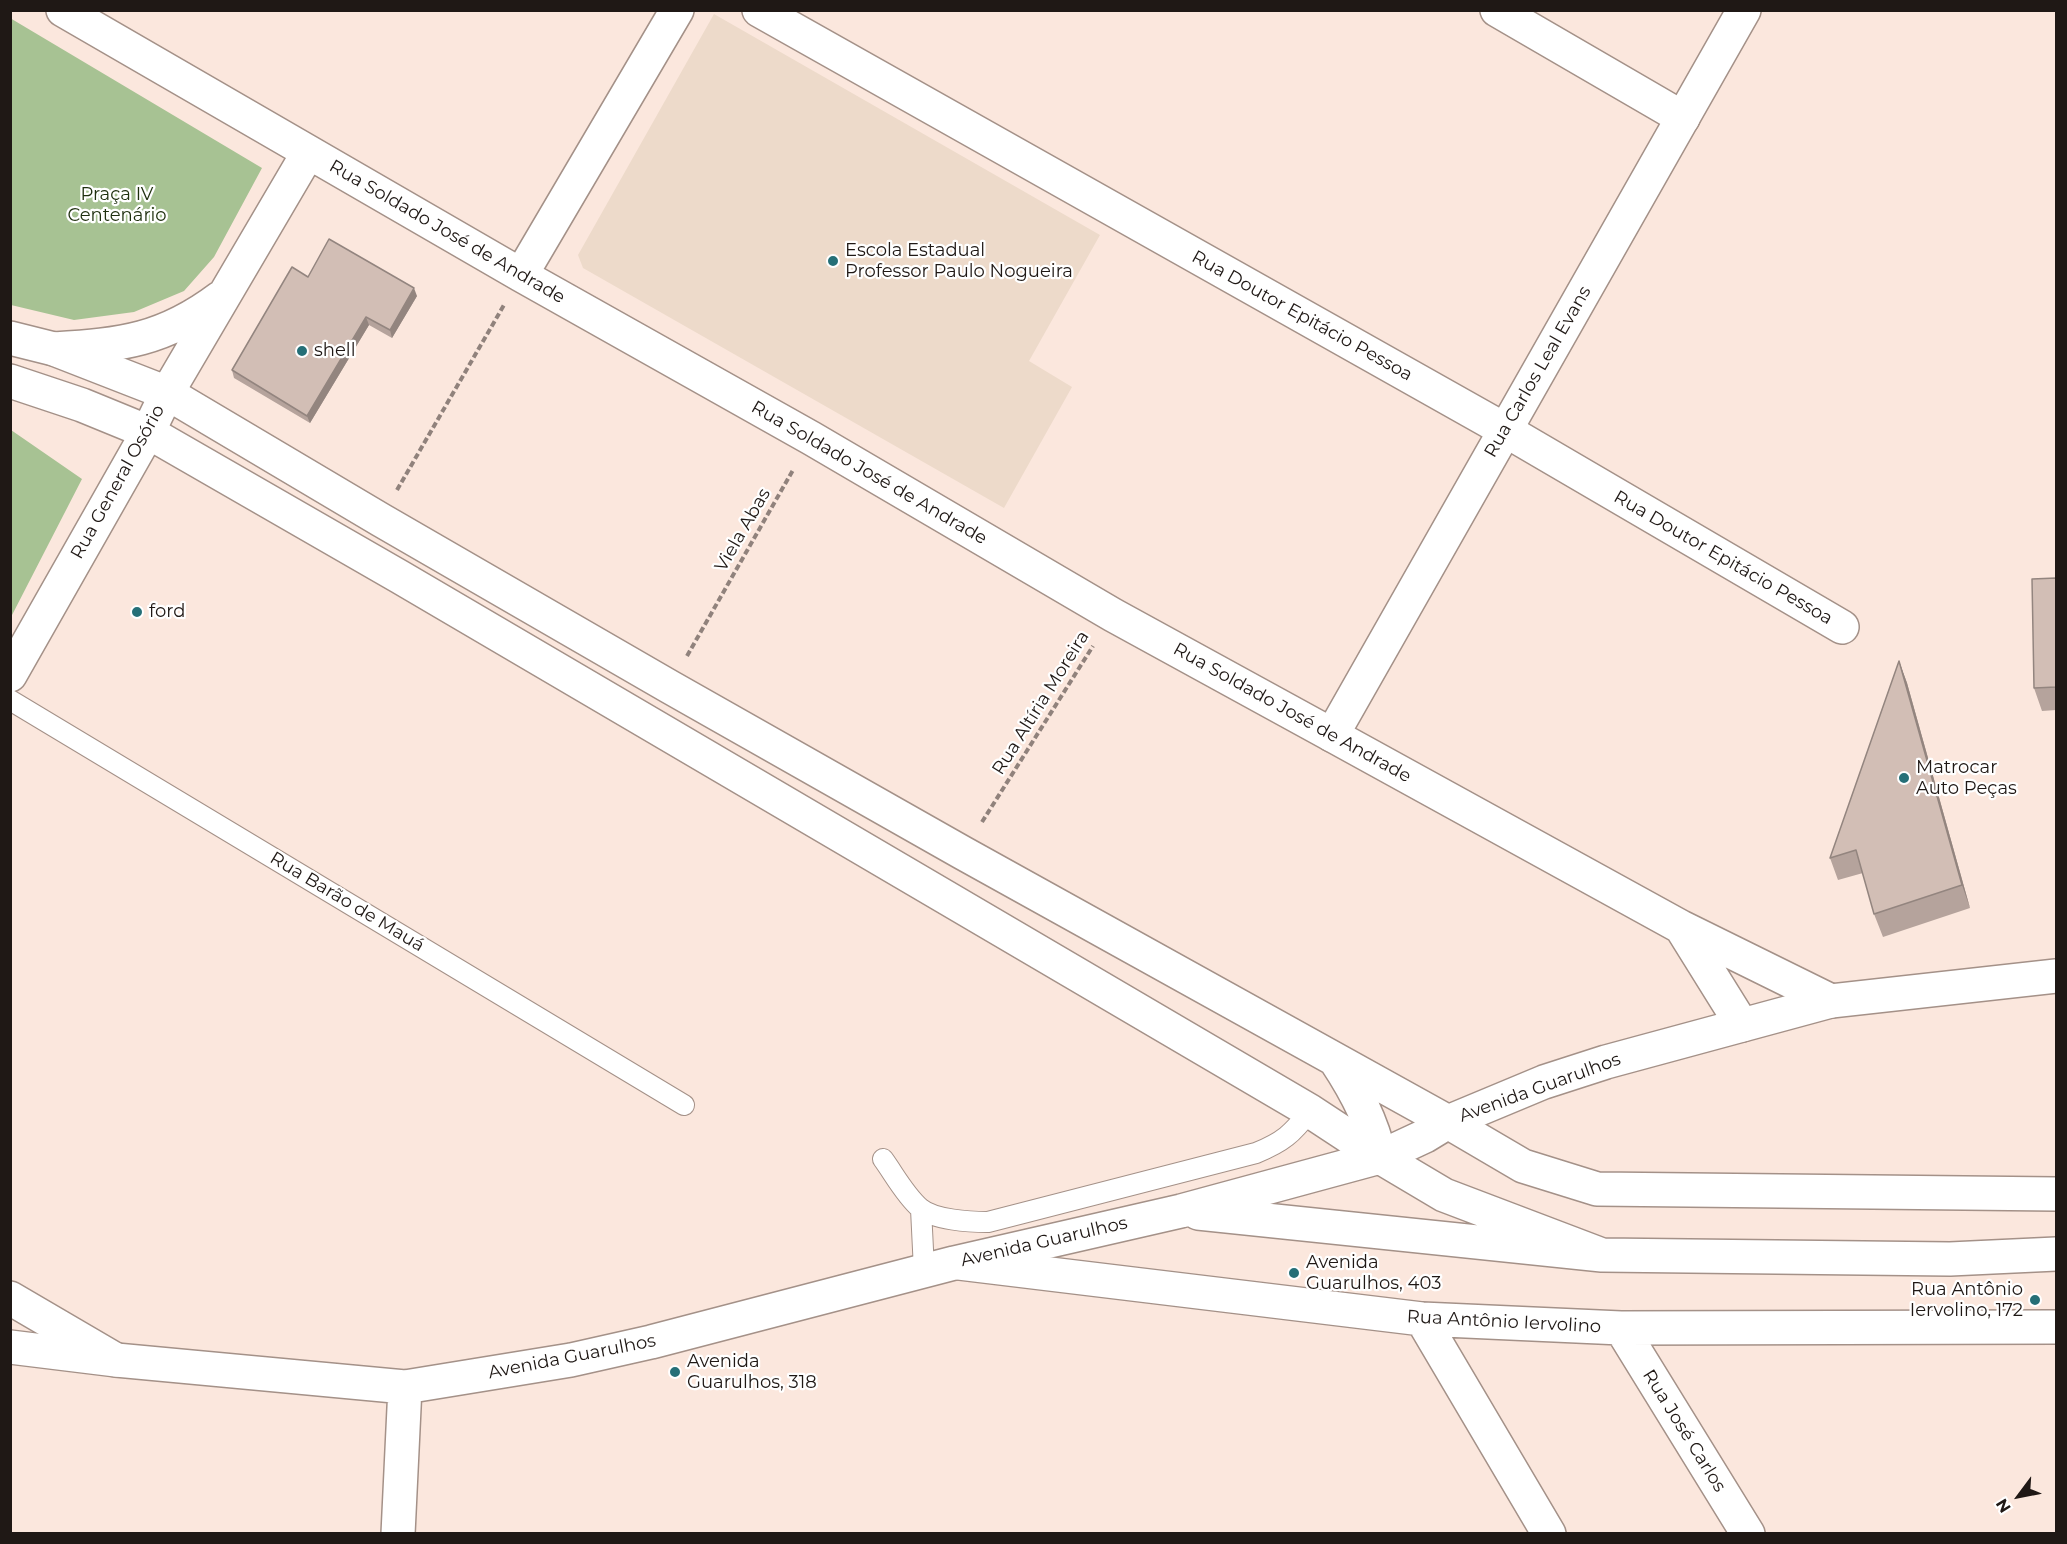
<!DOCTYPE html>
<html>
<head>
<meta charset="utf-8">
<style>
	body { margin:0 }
	#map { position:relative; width:2067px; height:1544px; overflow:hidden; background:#fbe7dd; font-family:Montserrat,sans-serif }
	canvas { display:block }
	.frame { position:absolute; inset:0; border:12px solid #1f1815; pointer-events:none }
	.north { position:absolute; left:1989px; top:1466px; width:60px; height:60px; -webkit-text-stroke:4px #fff; paint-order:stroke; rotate:238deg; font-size:16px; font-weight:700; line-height:24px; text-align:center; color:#1f1815 }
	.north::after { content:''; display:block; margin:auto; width:21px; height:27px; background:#1f1815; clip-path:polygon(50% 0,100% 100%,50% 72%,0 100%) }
</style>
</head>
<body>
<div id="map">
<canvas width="2067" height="1544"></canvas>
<div class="frame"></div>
<div class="north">N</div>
</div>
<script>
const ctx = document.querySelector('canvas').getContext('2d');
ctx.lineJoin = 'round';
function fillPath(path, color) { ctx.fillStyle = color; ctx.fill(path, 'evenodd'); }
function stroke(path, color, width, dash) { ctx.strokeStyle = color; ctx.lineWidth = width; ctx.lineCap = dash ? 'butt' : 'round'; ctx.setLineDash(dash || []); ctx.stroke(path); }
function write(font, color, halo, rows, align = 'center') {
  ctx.font = font + ' Montserrat,sans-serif'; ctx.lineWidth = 4.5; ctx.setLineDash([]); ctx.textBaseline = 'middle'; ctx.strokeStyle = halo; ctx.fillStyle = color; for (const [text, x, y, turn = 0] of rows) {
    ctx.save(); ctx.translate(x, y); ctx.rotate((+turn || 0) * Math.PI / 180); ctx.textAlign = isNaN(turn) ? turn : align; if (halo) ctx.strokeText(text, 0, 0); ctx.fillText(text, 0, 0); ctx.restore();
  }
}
const education = new Path2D(`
	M714,14L1100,235L1029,361L1072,387L1004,508L583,268L578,255Z`);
const green = new Path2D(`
	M10,18L262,168L214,257L184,291L134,312L74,320L11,305Z
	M11,430L82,479L11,617Z`);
const path = new Path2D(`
	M397,490L504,305
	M687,656L793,470
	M982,822L1093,646`);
const service = new Path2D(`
	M10,700L684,1105
	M883,1159C894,1174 905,1195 920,1208C934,1220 970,1222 988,1222L1256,1153C1283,1142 1292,1134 1310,1111
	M921,1209L924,1270`);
const minor = new Path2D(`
	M63,10L521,275L811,438L1113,615L1332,735
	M759,10L1505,430L1842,627
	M1497,10L1683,118
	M521,275L677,10
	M54,349C122,345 164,340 220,298
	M10,675L148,432L167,393L308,153
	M959,1263L1422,1319L1621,1328L2056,1327
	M10,1298L116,1360
	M1422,1319L1549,1534
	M1621,1328L1748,1534`);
const tertiary = new Path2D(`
	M1744,10L1332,735L1681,927L1831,1001
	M1681,927L1742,1025`);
const secondary = new Path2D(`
	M10,338L54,349L167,393L381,520L670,687L963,853L1448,1122L1523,1166L1597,1189L2056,1194
	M10,381L82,405L148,432L400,577L1310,1111L1380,1157L1444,1195L1602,1255
	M1336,1061C1356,1091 1372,1121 1380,1157
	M1198,1213L1602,1255L1950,1259L2056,1254
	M10,1347L116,1360L405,1387L571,1360L651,1342L954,1263L1181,1211L1380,1157L1425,1136L1448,1122L1544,1082L1606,1062L1831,1001L2056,976
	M398,1534L405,1387`);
const wall = new Path2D(`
	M308,277L417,296L392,338L369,325L310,423L234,378L232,370Z
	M2056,578V710L2042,711L2034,688Z
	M1899,661L1907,683L1970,908L1883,937L1874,914L1863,873L1838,880L1830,858Z`);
const shadedWall = new Path2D(`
	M414,288L417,296L392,338L390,330Z
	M366,317L369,325L310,423L307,416Z
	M1899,661L1907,683L1970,908L1962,885Z`);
const building = new Path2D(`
	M329,239L414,288L390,330L366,317L307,416L232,370L292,267L308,277Z
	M2056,578V687L2034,688L2032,579Z
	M1899,661L1962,885L1874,914L1856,850L1830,858Z`);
const markers = [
	[833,261,6,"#256f77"],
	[302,351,6,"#256f77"],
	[137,612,6,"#256f77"],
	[1904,778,6,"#256f77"],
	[1294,1273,6,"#256f77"],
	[2035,1300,6,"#256f77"],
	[675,1372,6,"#256f77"]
];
const parkNames = [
	["Praça IV",117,195],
	["Centenário",117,216]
];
const streetNames = [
	["Rua Soldado José de Andrade",447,232,30],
	["Rua Doutor Epitácio Pessoa",1302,316,29],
	["Rua Carlos Leal Evans",1538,372,-60],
	["Rua Soldado José de Andrade",869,473,30],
	["Rua General Osório",118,482,-61],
	["Viela Abas",743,530,-60],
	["Rua Doutor Epitácio Pessoa",1723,558,30],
	["Rua Altíria Moreira",1041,703,-58],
	["Rua Soldado José de Andrade",1292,713,29],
	["Rua Barão de Mauá",347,902,31],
	["Avenida Guarulhos",1540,1088,-20],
	["Avenida Guarulhos",1044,1242,-13],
	["Rua Antônio Iervolino",1504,1322,3],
	["Avenida Guarulhos",572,1357,-11],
	["Rua José Carlos",1684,1431,58]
];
const poiNames = [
	["Escola Estadual",845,251],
	["Professor Paulo Nogueira",845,272],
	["shell",314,351],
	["ford",149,612],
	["Matrocar",1916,768],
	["Auto Peças",1916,789],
	["Avenida",1306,1263],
	["Guarulhos, 403",1306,1284],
	["Rua Antônio",2023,1290,"right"],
	["Iervolino, 172",2023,1311,"right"],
	["Avenida",687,1362],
	["Guarulhos, 318",687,1383]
];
fillPath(education, '#eddaca');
fillPath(green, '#a7c293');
stroke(service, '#a49188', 22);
stroke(minor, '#a49188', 36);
stroke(tertiary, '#a49188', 36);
stroke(secondary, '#a49188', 36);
stroke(path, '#90827c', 4, [6, 3]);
stroke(service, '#fff', 20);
stroke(minor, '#fff', 33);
stroke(tertiary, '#fff', 33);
stroke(secondary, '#fff', 33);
fillPath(wall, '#b5a39c');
fillPath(shadedWall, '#93857f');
fillPath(building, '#d2beb5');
stroke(building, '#93857f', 1.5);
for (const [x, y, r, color] of markers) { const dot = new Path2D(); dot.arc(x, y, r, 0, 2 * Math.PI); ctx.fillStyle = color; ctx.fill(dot); stroke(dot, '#fff', 2); }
write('18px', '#1e2f0e', '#fff', parkNames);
write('18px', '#1f1815', '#fff', streetNames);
write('18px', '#1f1815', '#fff', poiNames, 'left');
</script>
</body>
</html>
